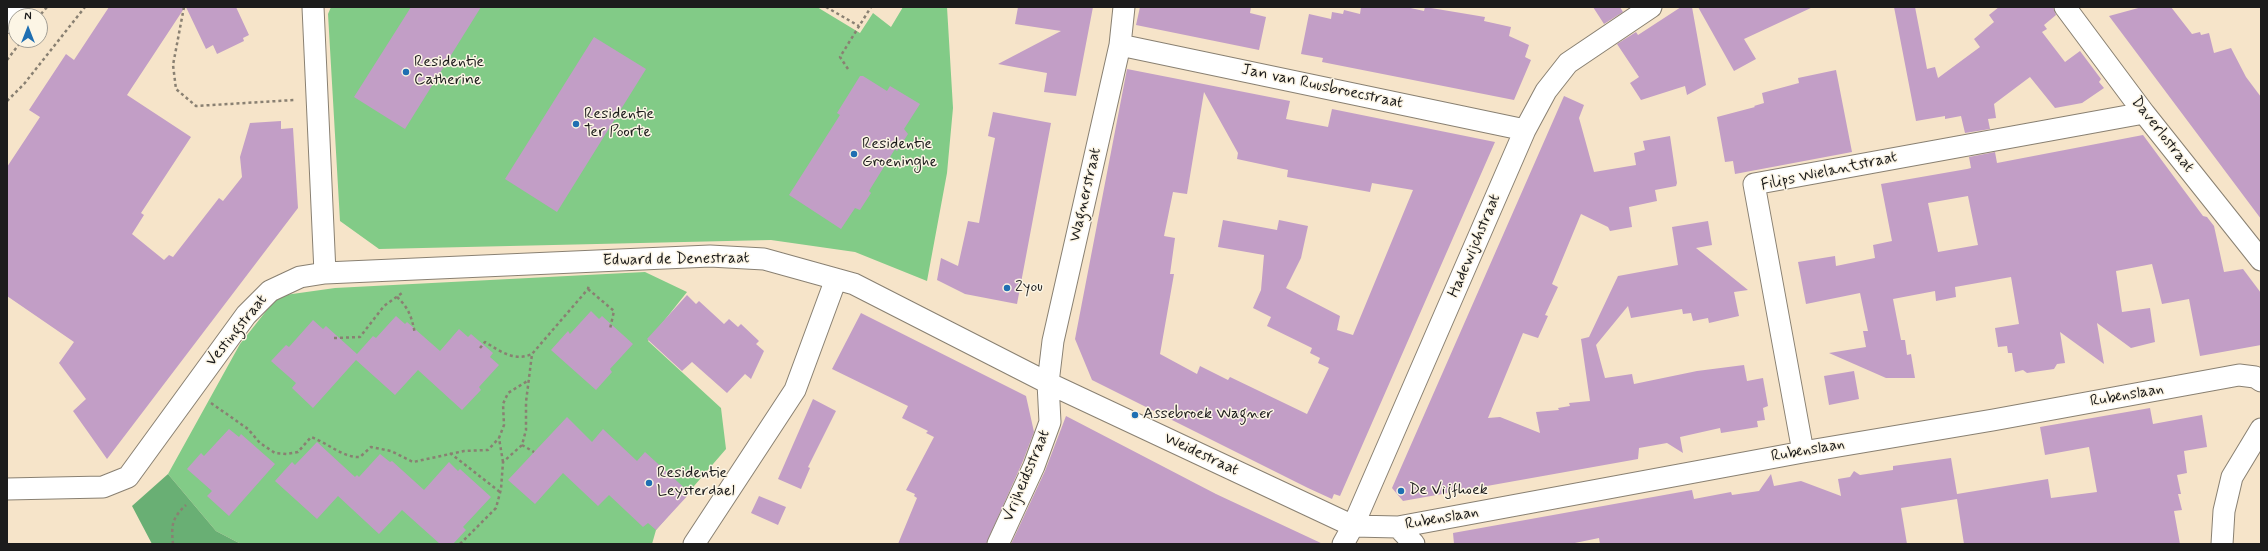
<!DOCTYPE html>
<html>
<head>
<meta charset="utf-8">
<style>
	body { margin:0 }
	#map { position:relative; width:2268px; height:551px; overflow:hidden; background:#f6e4c9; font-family:Mynerve,sans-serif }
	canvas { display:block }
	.frame { position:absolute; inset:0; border:8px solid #1c1c1c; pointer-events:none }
	.north { position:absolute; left:8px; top:8px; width:40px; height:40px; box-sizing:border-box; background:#fcf5e5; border:1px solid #a29e95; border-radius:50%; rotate:0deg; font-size:11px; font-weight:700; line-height:16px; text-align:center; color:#1c1c1c }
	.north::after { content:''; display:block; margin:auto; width:14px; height:18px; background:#1f6fb2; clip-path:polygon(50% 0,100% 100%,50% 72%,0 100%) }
</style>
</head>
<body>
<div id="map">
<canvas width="2268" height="551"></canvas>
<div class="frame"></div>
<div class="north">N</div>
</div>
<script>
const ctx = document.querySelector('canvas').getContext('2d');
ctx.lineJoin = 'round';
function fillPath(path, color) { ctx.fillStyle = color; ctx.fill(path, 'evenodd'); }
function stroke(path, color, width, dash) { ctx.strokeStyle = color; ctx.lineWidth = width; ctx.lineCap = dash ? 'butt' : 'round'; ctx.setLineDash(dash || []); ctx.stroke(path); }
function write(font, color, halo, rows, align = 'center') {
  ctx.font = font + ' Mynerve,sans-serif'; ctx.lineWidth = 3; ctx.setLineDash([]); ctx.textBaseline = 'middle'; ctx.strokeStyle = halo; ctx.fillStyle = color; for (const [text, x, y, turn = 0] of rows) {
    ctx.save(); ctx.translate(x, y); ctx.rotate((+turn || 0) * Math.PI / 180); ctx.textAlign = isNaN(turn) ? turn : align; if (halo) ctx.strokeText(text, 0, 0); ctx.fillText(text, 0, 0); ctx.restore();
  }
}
const green = new Path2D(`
	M331,7H817L860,33L873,13L891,27L903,7H947L953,108L947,173L927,281L855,252L771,240L379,249L340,221L328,14Z
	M645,272L687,292L648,341L721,408L726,449L656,530L652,544H241L216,531L168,474L240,344L278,296L335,288Z`);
const forest = new Path2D(`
	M168,474L216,531L241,544H152L132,506Z`);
const building = new Path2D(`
	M109,7H185L127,95L191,137L141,213L144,215L132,234L164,260L169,255L173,257L219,198L223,201L242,177L240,157L250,123L281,121V129L293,128L298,208L107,459L73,411L86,399L59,363L74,342L7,296V167L40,117L29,110L66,54L74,60Z
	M186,7H236L249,35L243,38L244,41L217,54L213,45L206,49Z
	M411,7H481L405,129L354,97Z
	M1018,7H1093L1076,96L1044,92L1047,73L998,64L1061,31L1015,24Z
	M1140,7H1251L1250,13L1266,17L1259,50L1136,25Z
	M1361,7H1406L1424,11L1425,7L1485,17L1484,21L1511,27L1509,36L1529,45L1525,57L1531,60L1514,100L1322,62L1323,58L1301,54L1309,14L1331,19L1332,12L1343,14L1344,10L1360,14Z
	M1593,7H1620L1623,12L1604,24Z
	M1681,7H1692L1706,85L1687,95L1685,86L1641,100L1630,83L1639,77L1617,44L1636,32L1638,35Z
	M1698,7H1813L1744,39L1756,59L1734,71Z
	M1894,7H1915L1927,69L1935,67L1938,78L1980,47L1974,39L1994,22L1989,15L1999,7H2053L2056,15L2044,25L2047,29L2042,32L2065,62L2080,51L2101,79L2099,82L2104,88L2082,103L2055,108L2030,77L1994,104L1996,118L1988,119L1990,129L1965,133L1961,116L1945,119V116L1916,121Z
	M2142,7H2171L2192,34L2200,32L2201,35L2209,33L2214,53L2231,48L2246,77L2261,97V219L2109,16Z
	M594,37L646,69L557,212L505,179Z
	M1127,69L1290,101L1286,119L1328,127L1332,109L1495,142L1340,496L1334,494L1332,499L1308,488L1092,380L1075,339ZM1204,92L1238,153L1237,159L1288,170L1287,177L1370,192L1372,183L1413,190L1353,335L1337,330L1340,316L1286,288L1301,258L1308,226L1279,220L1277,230L1223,220L1218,247L1264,255L1261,290L1253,308L1271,317L1267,326L1312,348L1310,353L1320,358L1318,363L1329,368L1307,414L1230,377L1228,380L1200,366L1197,374L1160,354L1174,274H1170L1175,238L1164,236L1173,192L1187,194Z
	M1836,70L1852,152L1735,174L1733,161L1725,162L1717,117L1755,107L1754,106L1764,103L1762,93L1799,83L1798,78Z
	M860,76H863L887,91L890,86L920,104L904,129L908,134L897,151L895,149L869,191L871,193L860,210L855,208L841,229L789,195L840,115L837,113Z
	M1564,96L1584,105L1579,118L1594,172L1636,165L1634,153L1645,150L1643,141L1670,136L1677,183L1676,186L1655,190L1657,201L1629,207L1632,227L1610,231L1608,227L1581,214L1552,284L1558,287L1545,315L1548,316L1538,338L1523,333L1488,418L1500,417L1540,433L1536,412L1559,410L1558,408L1570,406L1569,403L1590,401L1581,339L1589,337L1618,276L1678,265L1672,227L1708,221L1712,245L1696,248L1748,290L1734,292L1739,316L1709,323L1708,318L1693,321L1691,313L1683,314L1682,309L1631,318L1628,306L1596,345L1605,378L1632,374L1634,384L1697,371L1744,365L1747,381L1763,378L1768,406L1763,408L1765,420L1757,421L1758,427L1721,433L1720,428L1680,437L1683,453L1667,443L1639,448L1638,459L1403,501L1392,488Z
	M993,112L1051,123L1017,304L965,294L937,280L941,258L958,266L968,221L979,223L995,138L988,136Z
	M2143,135L2203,216L2207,217L2214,226L2224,272L2243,269L2261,293V345L2200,356L2189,299L2162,304L2152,264L2116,271L2122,312L2150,308L2155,342L2131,348L2097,323L2104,364L2060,332L2065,363L2057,364L2054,369L2040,371L2027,373L2023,370L2015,372L2012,353H2008L2007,346L1998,347L1995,328L2019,324L2011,277L1955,287L1956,297L1936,301L1935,291L1893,299L1901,340H1905L1907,355L1911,354L1915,378H1886L1829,353L1866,347L1863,331H1868L1860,293L1806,304L1798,262L1835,256L1836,266L1875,258L1873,245L1892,241L1881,184L1967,169L1971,168L1969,157L1995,152L1997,163ZM1968,196L1978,245L1938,252L1928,203Z
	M687,295L696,304L699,301L724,324L729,319L738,327L741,324L759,341L756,344L764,351L751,379L745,374L727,393L692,362L682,371L647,339Z
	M591,311L599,319L602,316L633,344L610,369L612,372L596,390L551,350L568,331L570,334Z
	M861,313L1026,396L1034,432L1023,461L986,544H898L917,498L914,496L915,494L906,490L934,437L926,433L928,431L902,418L908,406L832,369Z
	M396,316L405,324L407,322L440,351L459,329L468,337L471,334L493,353L490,357L499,365L479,387L481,390L462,410L418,370L395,395L356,360L313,408L292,388L296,383L271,361L286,345L289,347L313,320L323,329L326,326L357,354L373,336L376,338Z
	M1854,371L1859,399L1829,405L1824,376Z
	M813,399L836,411L808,467L810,468L801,489L778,479Z
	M2150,408L2153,424L2202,415L2207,447L2184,451L2187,473L2177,475L2181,494H2178L2182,510L2174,511L2180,544H1964L1957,499L1901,508L1907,544H1600L1599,538L1570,544H1454L1453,533L1692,490L1694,499L1731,492L1732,495L1759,491L1771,474L1774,486L1801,481L1841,496L1838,479L1850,477L1854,471L1860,475L1893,470V466L1951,458L1957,494L2048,479L2051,498L2097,492L2089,447L2045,455L2040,427Z
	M1066,416L1216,494L1323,544H1011L1045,471Z
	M567,417L592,442L603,429L637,461L645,452L690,493L656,530L648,523L643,527L609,495L598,506L563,473L535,504L508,480Z
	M229,429L239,437L241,434L275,464L229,516L207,496L212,491L187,469L201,453L204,456Z
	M317,442L355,477L357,475L359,477L380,454L390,462L392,461L424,490L449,462L458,471L460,469L491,497L463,527L466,530L453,544H440L402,510L379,534L338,496L317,519L275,481L292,462L295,465Z
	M759,496L786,507L778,525L751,513Z`);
const path = new Path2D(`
	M184,7L173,65L176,89L196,106L294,100
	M826,7L859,26
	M41,14L47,7
	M7,60L20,43
	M848,69L840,57L871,7
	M7,101L24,84L85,7
	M588,289L614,311L610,329
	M397,297C409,308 412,318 415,334
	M334,338L360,337L384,306L402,293
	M480,348L485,342C500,351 514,362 532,354
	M211,403L248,429L260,443L275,453L287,454L298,452L311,437C328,443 343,458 360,457L371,447L391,451L413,462L464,451L488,450L499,438
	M522,445L534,452
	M450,453L500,492
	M503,462L499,438L504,425L503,404L508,393L529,380
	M173,544C171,525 172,518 186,505
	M460,544L496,508L501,489L503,462L522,445L526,430V402L532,354L588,289L589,284`);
const street = new Path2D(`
	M313,7L325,273
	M2065,7L2144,113L2261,260
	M1120,45L1525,130
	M1803,452L1754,184L2144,113
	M7,489L103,487L128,477L246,315L270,291L300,277L325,273L710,256L764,259L854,284L1048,383L1353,526L1398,527L1803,452L1993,420L2239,375L2255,377L2261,381
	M1398,527L1414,544
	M694,544L795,390L836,279
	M998,544L1034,466L1050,422L1048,383L1053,341L1120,45L1124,7
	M1343,544L1353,526L1525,130L1546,91L1568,63L1651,7
	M2222,544L2224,511L2232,477L2261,429`);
const primary = new Path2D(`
	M7,22L18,7`);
const markers = [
	[406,72,4,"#1f6fb2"],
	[576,124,4,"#1f6fb2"],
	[854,154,4,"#1f6fb2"],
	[1007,288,4,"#1f6fb2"],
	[1135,415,4,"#1f6fb2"],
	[649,483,4,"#1f6fb2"],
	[1401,491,4,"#1f6fb2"]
];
const poiNames = [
	["Residentie",414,63],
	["Catherine",414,81],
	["Residentie",584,115],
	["Ter Poorte",584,133],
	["Residentie",862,145],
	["Groeninghe",862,163],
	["2you",1015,288],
	["Assebroek Wagner",1143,415],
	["Residentie",657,474],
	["Leysterdael",657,492],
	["De Vijfhoek",1409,491]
];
const streetNames = [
	["Jan van Ruusbroecstraat",1322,87,12],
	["Daverlostraat",2162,135,52],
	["Filips Wielantstraat",1829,172,-12],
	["Wagnerstraat",1086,195,-77],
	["Hadewijchstraat",1475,246,-67],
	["Edward de Denestraat",676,260,-1],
	["Vestingstraat",237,331,-51],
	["Rubenslaan",2127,396,-10],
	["Rubenslaan",1808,451,-10],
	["Weidestraat",1201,455,25],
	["Vrijheidsstraat",1027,476,-67],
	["Rubenslaan",1442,519,-10]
];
fillPath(green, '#82cb87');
fillPath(forest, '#69af74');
fillPath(building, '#c29ec6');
stroke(street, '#898072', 23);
stroke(primary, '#898072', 24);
stroke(path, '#898072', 2.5, [3, 3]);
stroke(street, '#fff', 21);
stroke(primary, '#fff', 22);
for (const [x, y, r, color] of markers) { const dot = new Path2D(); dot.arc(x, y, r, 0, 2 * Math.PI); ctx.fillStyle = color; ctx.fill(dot); stroke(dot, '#fcf5e5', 1.5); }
write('16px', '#1c1c1c', '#fcf5e5', poiNames, 'left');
write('16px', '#1c1c1c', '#fcf5e5', streetNames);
</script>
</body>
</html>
